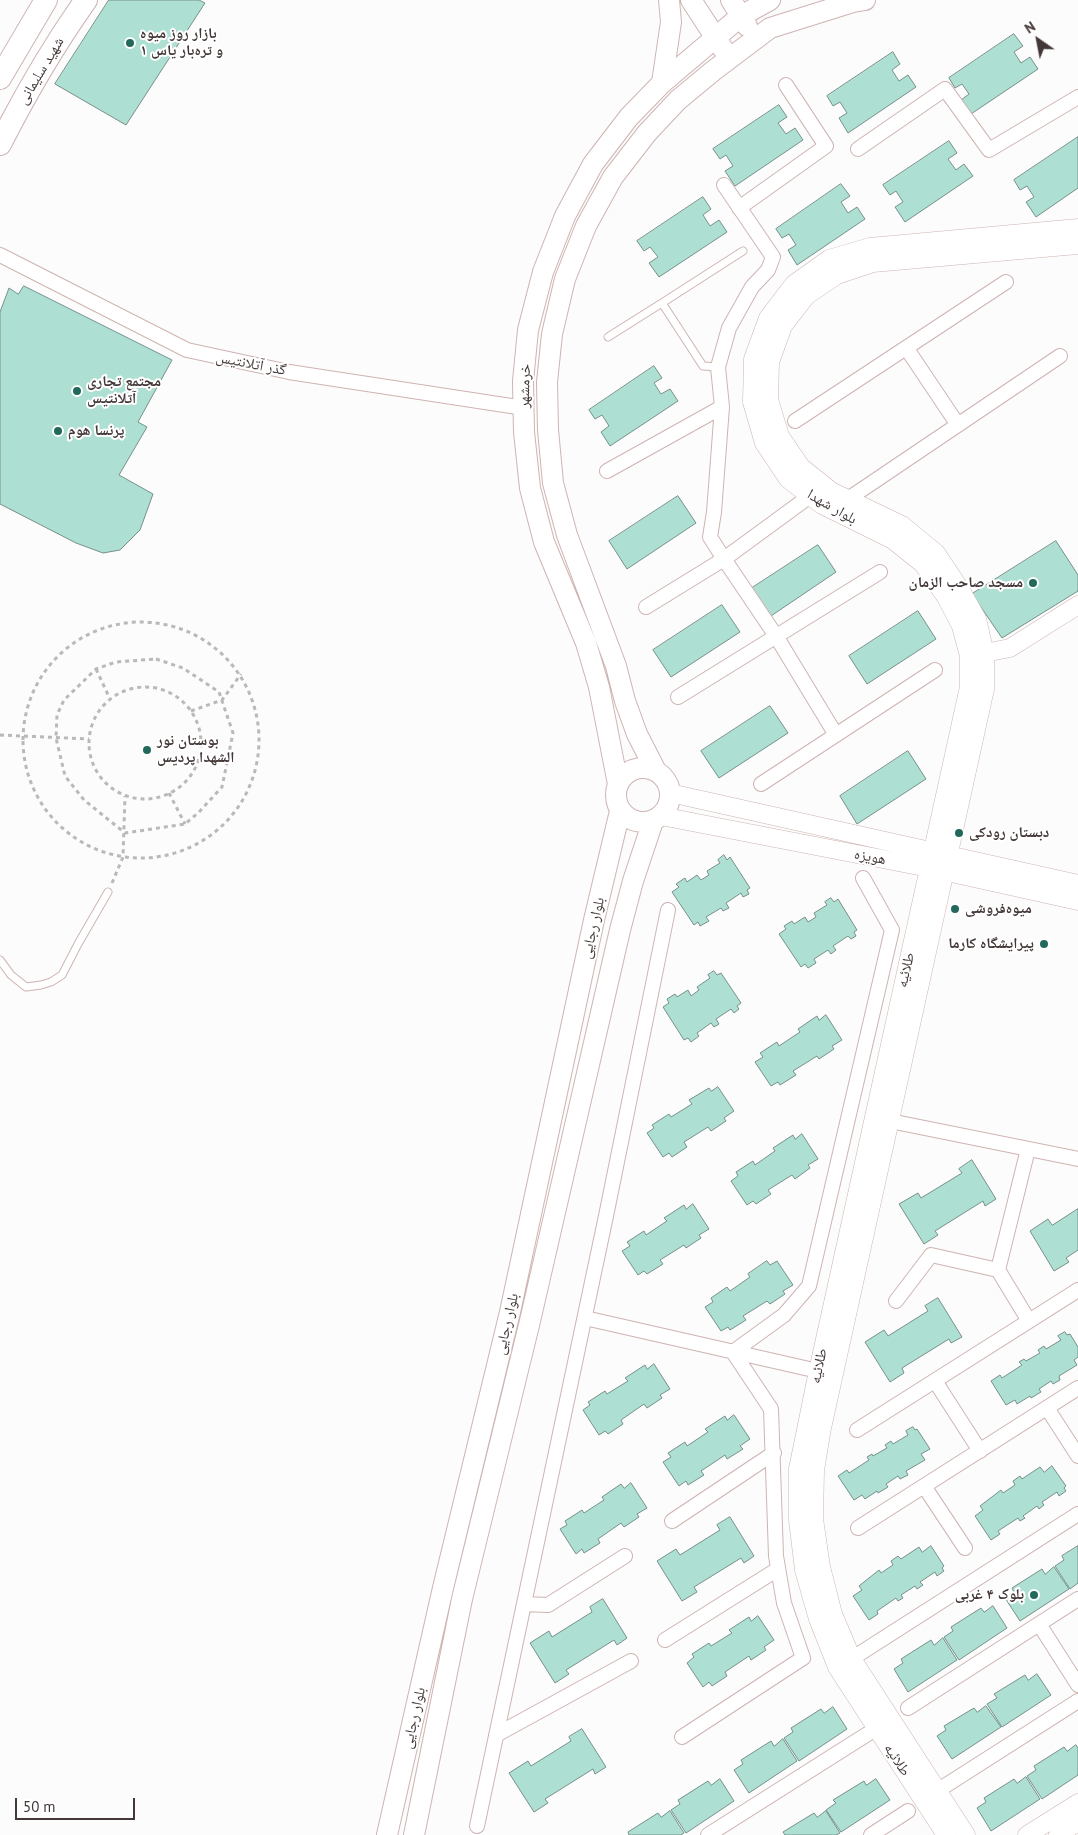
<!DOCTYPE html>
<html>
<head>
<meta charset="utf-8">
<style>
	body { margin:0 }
	#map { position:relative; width:1078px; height:1835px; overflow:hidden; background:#fbfcfb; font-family:"PT Sans",sans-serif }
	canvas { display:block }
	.north { position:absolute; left:1013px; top:15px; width:50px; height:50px; -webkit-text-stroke:4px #fff; paint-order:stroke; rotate:327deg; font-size:14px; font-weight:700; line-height:20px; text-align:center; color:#433837 }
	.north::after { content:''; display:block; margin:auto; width:18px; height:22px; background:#433837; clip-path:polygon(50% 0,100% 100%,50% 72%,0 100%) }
	.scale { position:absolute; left:15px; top:1798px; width:120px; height:22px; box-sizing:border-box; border:2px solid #433837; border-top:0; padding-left:6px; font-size:15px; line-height:18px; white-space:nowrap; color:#433837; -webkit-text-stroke:4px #fff; paint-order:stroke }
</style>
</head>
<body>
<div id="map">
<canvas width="1078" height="1835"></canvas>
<div class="north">N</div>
<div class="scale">50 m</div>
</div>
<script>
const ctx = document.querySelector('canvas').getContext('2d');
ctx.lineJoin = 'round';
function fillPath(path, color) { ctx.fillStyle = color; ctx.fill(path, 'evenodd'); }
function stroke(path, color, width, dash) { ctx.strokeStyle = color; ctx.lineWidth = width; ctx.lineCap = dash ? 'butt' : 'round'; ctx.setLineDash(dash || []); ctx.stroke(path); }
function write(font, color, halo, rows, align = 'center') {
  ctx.font = font + ' "PT Sans","Noto Naskh Arabic",sans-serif'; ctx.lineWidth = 4; ctx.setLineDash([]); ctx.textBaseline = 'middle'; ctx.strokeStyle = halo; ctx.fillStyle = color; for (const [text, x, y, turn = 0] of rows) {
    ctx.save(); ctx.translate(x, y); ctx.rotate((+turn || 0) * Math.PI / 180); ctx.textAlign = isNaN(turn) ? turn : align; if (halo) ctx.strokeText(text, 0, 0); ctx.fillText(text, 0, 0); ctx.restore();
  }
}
const building = new Path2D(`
	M109,0H199L205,3L126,125L55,84Z
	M1014,34L1023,46L1014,52L1021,63L1030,57L1038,69L971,114L961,100L969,94L962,84L955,88L949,78Z
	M893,52L900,64L892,70L899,81L908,75L916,87L848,133L839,118L847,113L840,102L833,106L827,96Z
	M779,105L787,117L778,123L786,134L795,128L803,140L735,186L725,171L733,166L726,155L720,159L713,149Z
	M1078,137V188L1036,217L1026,202L1034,197L1027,186L1020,190L1014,180Z
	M949,141L957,153L948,159L956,170L964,164L973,176L905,222L895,207L903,202L896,191L890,195L883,185Z
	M841,184L850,196L841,202L848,213L857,207L865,219L797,265L788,250L796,245L789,234L782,238L776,229Z
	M703,197L711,209L703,215L710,226L719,220L727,232L659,277L649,263L658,257L650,247L644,251L637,241Z
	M24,286L172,360L138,422L147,427L119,475L153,494L140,530L120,550L103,553L76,543L0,504V312L9,288L18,294Z
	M654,366L662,378L654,383L661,394L670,389L678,401L610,446L601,432L609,426L602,415L595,419L589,410Z
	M678,496L696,523L627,569L609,541Z
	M1056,541L1078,575V591L1002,638L972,594Z
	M818,545L836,572L768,618L749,590Z
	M722,605L740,632L671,677L653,650Z
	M918,611L936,639L867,684L849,656Z
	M770,706L788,733L719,778L701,751Z
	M908,751L926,779L857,824L840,796Z
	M724,855L727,860L730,857L750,888L747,890L749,894L743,897L741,893L726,903L729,908L723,911L721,908L706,917L709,921L700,926L698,922L694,925L672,892L679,887L676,884L685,878L687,882L697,875L701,880L709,875L707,871L720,863L718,860Z
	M831,898L834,902L838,899L857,930L854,932L856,936L851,939L848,936L833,946L836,950L831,954L828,950L814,959L816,963L808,968L805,964L801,967L779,934L786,929L784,926L792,921L794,924L805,917L808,922L816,917L814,913L827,905L825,902Z
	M714,971L717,975L721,973L741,1003L737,1006L739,1009L734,1013L731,1009L716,1019L719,1024L714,1027L711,1023L697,1033L699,1036L691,1042L688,1038L684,1040L663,1007L669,1003L667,999L675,994L677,997L688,990L691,996L699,990L697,987L710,978L708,975Z
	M826,1015L842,1040L832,1046L834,1049L819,1059L817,1056L793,1071L796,1075L780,1085L778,1082L771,1086L755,1062L763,1057L760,1053L777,1042L779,1046L800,1032L798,1029L817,1016L819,1020Z
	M718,1087L734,1111L724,1118L726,1121L711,1131L708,1127L684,1142L687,1147L672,1157L669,1153L663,1157L647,1133L654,1128L652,1125L669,1114L671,1117L692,1104L689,1100L709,1088L711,1091Z
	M802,1134L818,1159L808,1165L810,1168L795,1179L792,1175L768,1190L771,1194L756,1204L753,1201L747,1205L731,1181L738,1176L736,1172L753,1161L755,1165L775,1151L773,1148L793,1135L795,1139Z
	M972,1160L996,1199L985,1206L983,1201L935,1231L938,1235L924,1244L899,1204L918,1193L921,1198L962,1173L959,1169Z
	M693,1204L709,1229L699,1235L701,1238L686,1248L684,1245L660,1260L663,1264L647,1274L644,1271L638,1275L622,1251L630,1246L627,1242L644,1231L646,1235L667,1221L664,1218L684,1205L686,1209Z
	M1078,1209V1250L1066,1258L1069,1262L1054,1271L1030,1231L1048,1219L1052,1225Z
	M767,1261L770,1265L777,1261L793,1285L783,1291L785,1294L770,1304L767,1301L743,1316L746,1320L730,1330L728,1327L721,1331L705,1307L713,1302L711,1298L727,1287L730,1291L750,1277L748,1274Z
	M938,1298L962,1337L951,1343L949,1339L902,1368L904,1373L890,1382L865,1342L884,1330L888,1336L928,1311L925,1306Z
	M1065,1332L1067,1335L1070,1334L1078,1347V1357L1074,1360L1077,1365L1059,1376L1060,1380L1053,1384L1051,1381L1039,1389L1041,1392L1031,1398L1030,1396L1017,1404L1015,1400L1006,1405L991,1381L1000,1375L1002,1378L1022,1365L1019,1362L1024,1359L1026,1361L1040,1353L1038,1350L1044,1346L1046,1349L1061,1340L1058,1336Z
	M654,1364L670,1389L660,1395L662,1398L647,1408L644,1404L621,1420L623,1424L608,1434L605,1431L599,1435L583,1410L590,1405L588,1402L605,1391L607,1394L628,1381L625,1378L645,1365L647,1369Z
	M734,1415L750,1439L740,1446L743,1449L727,1459L725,1455L701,1471L704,1475L688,1485L686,1481L679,1486L663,1462L671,1457L668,1453L685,1442L687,1446L708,1432L705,1429L725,1416L727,1420Z
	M913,1427L915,1430L917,1429L930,1449L921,1454L925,1460L906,1471L908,1475L900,1479L898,1476L886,1484L888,1487L878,1493L877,1491L865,1499L862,1495L854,1500L838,1476L847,1470L849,1473L869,1460L867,1457L872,1454L873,1456L887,1448L885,1445L891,1441L893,1444L908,1435L906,1431Z
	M1052,1466L1066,1486L1064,1488L1066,1491L1059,1496L1057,1492L1042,1502L1044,1505L1039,1509L1037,1506L1023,1516L1025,1518L1020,1521L1018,1518L998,1531L1000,1534L991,1540L975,1516L983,1510L980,1506L1001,1490L1003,1493L1015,1485L1013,1481L1020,1476L1022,1479L1040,1467L1044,1472Z
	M631,1483L647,1508L637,1514L639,1517L624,1527L621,1523L598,1539L600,1543L584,1553L582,1549L576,1554L560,1529L567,1525L565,1521L582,1510L584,1513L604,1500L602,1497L621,1484L624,1488Z
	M730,1517L754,1556L744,1563L741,1558L694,1587L697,1592L682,1601L657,1561L676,1549L680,1555L720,1530L717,1525Z
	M931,1546L944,1566L942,1568L944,1571L937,1576L935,1572L920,1582L923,1585L917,1589L915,1586L901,1595L903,1598L898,1601L896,1598L877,1611L878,1614L869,1620L853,1596L862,1590L859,1586L879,1570L881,1573L893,1565L891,1561L898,1556L901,1559L919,1547L922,1552Z
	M1078,1546V1583L1070,1589L1055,1566L1064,1560L1062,1556Z
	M1054,1567L1069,1589L1020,1621L1005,1598L1014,1592L1012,1588L1042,1569L1045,1574Z
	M603,1599L627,1638L617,1645L614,1640L566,1670L569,1674L555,1683L530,1643L549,1631L552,1637L592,1612L590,1607Z
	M993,1606L1007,1628L959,1660L944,1637L953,1631L951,1627L981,1608L984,1612Z
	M758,1616L774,1640L764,1647L766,1650L751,1660L749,1656L725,1672L727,1676L712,1686L709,1682L703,1687L687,1663L694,1657L692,1654L709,1643L711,1646L732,1633L729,1630L749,1617L751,1621Z
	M943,1638L957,1660L908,1692L894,1669L903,1663L901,1659L931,1640L934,1645Z
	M1037,1674L1051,1695L1002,1727L987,1704L997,1698L994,1694L1025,1675L1028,1680Z
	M986,1706L1001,1727L952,1759L937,1736L946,1730L944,1726L974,1708L977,1712Z
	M833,1707L847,1729L799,1761L784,1738L793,1732L791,1728L821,1709L824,1713Z
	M582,1729L606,1767L595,1774L593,1769L545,1799L548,1803L534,1812L509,1773L528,1761L531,1766L571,1741L569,1737Z
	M783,1739L797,1761L749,1793L734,1770L743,1764L741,1760L771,1741L774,1746Z
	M1076,1745L1078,1748V1775L1042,1799L1027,1776L1036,1770L1034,1766L1064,1747L1067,1751Z
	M1026,1777L1040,1799L991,1831L977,1808L986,1802L984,1798L1014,1779L1017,1783Z
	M720,1779L734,1801L686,1833L671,1810L680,1804L678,1800L708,1781L711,1785Z
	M876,1779L890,1800L841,1832L826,1810L836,1803L833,1800L864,1781L866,1785Z
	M670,1811L684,1833L681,1835H629L628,1832L658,1813L661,1817Z
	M826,1811L840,1833L836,1835H785L783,1832L814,1813L817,1817Z`);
const path = new Path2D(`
	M23 740a118 118 0 1 1 236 0a118 118 0 1 1-236 0Z
	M156,659L183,668L219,692L233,733L222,787L199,812L185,824L125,833L84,800L65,776L56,738L57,715L64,700L96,669L116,662Z
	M96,669L110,699
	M89 743a56 56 0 1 1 112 0a56 56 0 1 1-112 0Z
	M191,711L222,700L241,674
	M0,735L89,739
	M169,793L185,824
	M112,883L123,857L125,796`);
const service = new Path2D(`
	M662,303L743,251
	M608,337L662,303L703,366L718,367
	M0,960L11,975L26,987L41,985L51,982L62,975L78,944L108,892`);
const minor = new Path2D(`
	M858,149L945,89L989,150L1078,97
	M739,208L826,146L786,85
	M0,255L187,350L289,372L524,408
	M907,349L958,425
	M795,421L1006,282
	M607,471L722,407
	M810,496L724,559L776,636L836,735
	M848,499L1060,356
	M646,607L724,559L710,537L714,512L722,407L718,367L729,328L752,287L768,270L773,257L724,185
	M678,697L880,572
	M761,784L935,670
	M890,1121L1078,1159
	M998,1270L1029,1321
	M896,1301L931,1255L998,1270L1028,1149
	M585,1318L818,1371
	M935,1381L980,1451
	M1047,1408L1078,1456
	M857,1430L1078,1290
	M924,1486L965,1548
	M672,1521L774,1453
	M858,1528L1078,1388
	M524,1604L548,1605L625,1556
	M1039,1624L1078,1685
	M665,1640L778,1569
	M845,1663L1078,1514
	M908,1708L1078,1599
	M496,1735L631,1661
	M682,1737L803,1658L784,1603L776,1556L771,1409L733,1352L784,1315L809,1286L892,930L863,878
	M937,1791L1078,1701
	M477,1826L606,1216L668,910
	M708,1835L877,1728
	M871,1835L908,1811`);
const tertiary = new Path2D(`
	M974,655L1010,648L1078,605
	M670,793L1078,884
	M661,816L929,868L1078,901
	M946,1835L837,1667L818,1619L804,1570L798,1520V1469L818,1371L969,687V656L961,626L946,597L923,564L893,540L822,505L788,479L764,443L752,402L753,359L768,318L794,284L829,259L870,247L1078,228
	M966,1835L852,1659L833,1614L821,1567L814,1519L815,1470L822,1428L985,689V654L977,619L960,589L936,553L902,525L831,491L801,467L780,436L769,400L770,362L783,326L806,296L837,275L873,263L1078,245
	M1027,1835L1078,1803
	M1058,1835L1078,1822`);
const secondary = new Path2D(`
	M691,0L723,49
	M731,0L747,26
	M662,83L671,22L669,0
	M616 795a27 27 0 1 1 54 0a27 27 0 1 1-54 0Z
	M656,771L637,734L625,701L616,666L567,535L553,483L548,430L547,382L552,334L565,279L586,226L613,177L647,133L678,100L713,71L770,28L853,2L865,0
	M618,784L599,687L586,643L544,542L530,488L524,432L523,381L528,330L543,272L565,216L593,164L629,117L662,83L741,16L770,0
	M387,1835L443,1588L510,1312L594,920L620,811
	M414,1835L462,1599L530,1321L620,930L633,881L653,821`);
const primary = new Path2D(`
	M0,78L46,0
	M0,144C25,95 54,45 86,0`);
const markers = [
	[130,43,5,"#22695c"],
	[77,391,5,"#22695c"],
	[58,431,5,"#22695c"],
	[1033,583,5,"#22695c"],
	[147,750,5,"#22695c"],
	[959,833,5,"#22695c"],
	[955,909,5,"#22695c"],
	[1044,944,5,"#22695c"],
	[1034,1595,5,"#22695c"]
];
const poiNames = [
	["بازار روز میوه",140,34],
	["و تره‌بار یاس ۱",140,51],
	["مجتمع تجاری",87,382],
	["آتلانتیس",87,399],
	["پرنسا هوم",68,431],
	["مسجد صاحب الزمان",1023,583,"right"],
	["بوستان نور",157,741],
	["الشهدا پردیس",157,758],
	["دبستان رودکی",969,833],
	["میوه‌فروشی",965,909],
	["پیرایشگاه کارما",1034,944,"right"],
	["بلوک ۴ غربی",1024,1595,"right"]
];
const streetNames = [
	["شهید سلیمانی",41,71,-59],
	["گذر آتلانتیس",251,364,11],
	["خرمشهر",525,386,-88],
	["بلوار شهدا",832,507,30],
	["هویزه",870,857,11],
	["بلوار رجایی",593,928,-77],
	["طلائیه",906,970,-77],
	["بلوار رجایی",507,1324,-77],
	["طلائیه",819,1366,-78],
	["بلوار رجایی",414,1718,-77],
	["طلائیه",897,1760,57]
];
fillPath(building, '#addfd3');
stroke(building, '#77908a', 1);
stroke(service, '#ceb4b2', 9);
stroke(minor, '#ceb4b2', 16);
stroke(tertiary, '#ceb4b2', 19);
stroke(secondary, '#ceb4b2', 22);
stroke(primary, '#ceb4b2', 24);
stroke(path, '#bbb8b7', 3, [4, 4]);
stroke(service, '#fff', 7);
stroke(minor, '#fff', 14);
stroke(tertiary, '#fff', 18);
stroke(secondary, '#fff', 20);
stroke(primary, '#fff', 22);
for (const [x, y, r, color] of markers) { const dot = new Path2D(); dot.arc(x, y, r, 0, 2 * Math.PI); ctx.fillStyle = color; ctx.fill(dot); stroke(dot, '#fff', 2); }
write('bold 15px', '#433837', '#fff', poiNames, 'left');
write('15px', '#433837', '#fff', streetNames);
</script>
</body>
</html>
